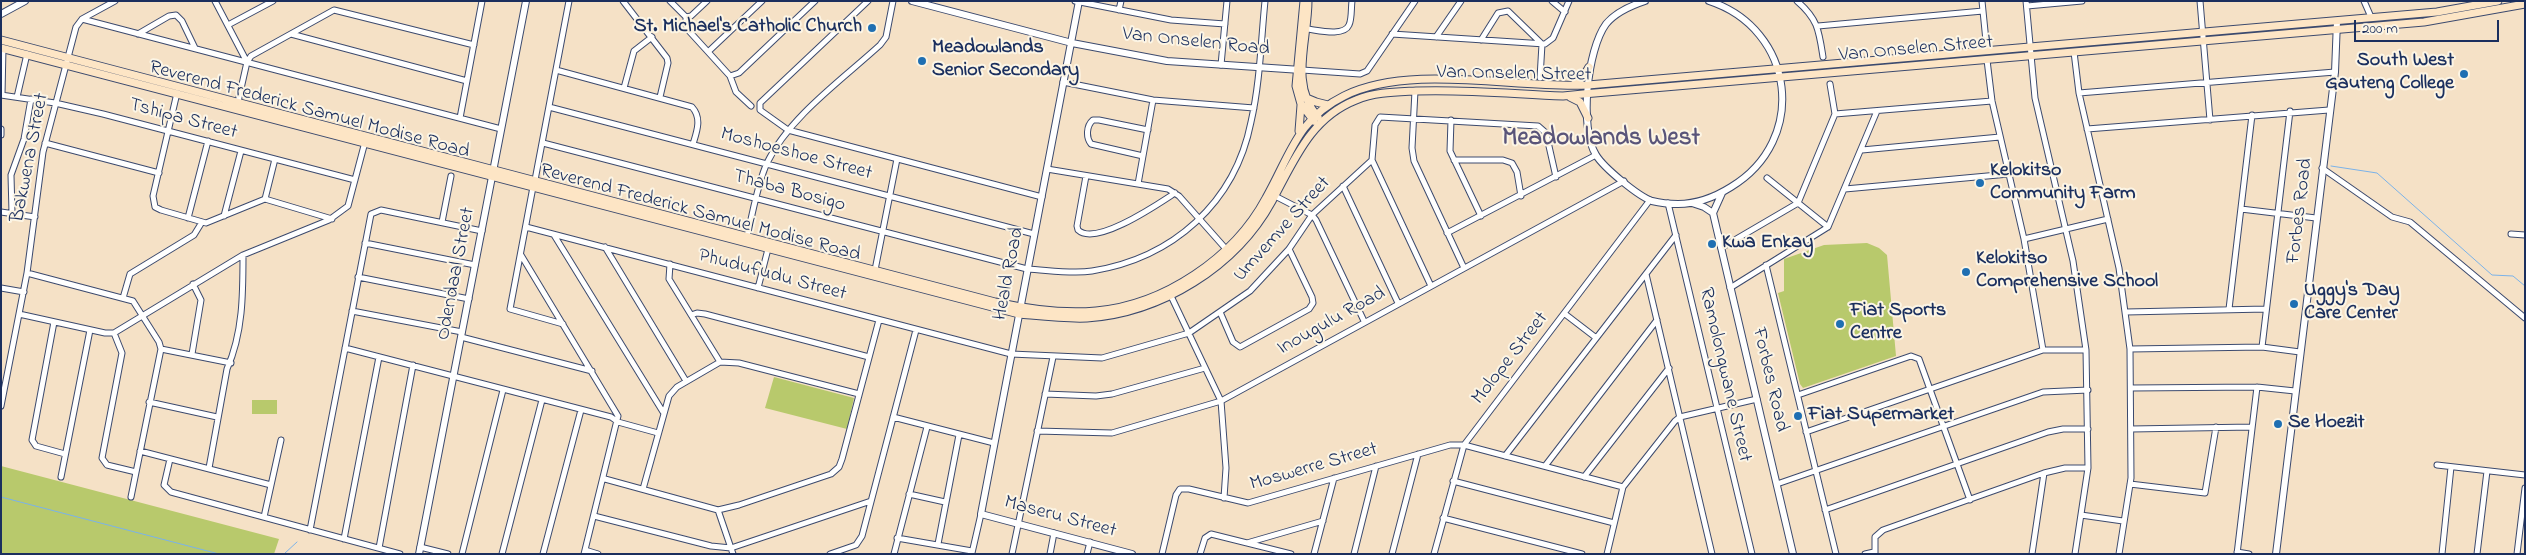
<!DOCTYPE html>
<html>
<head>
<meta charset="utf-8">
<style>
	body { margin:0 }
	#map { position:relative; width:2526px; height:555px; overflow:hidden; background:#f5e1c6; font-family:"Indie Flower",sans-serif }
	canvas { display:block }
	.frame { position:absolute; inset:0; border:2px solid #1b2f5e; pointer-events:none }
	.scale { position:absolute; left:2354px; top:20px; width:145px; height:22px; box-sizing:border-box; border:2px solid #1b2f5e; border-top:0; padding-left:6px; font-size:15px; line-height:18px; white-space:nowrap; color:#1b2f5e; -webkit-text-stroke:4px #fcf5e5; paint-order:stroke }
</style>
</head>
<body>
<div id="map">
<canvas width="2526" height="555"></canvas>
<div class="frame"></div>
<div class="scale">200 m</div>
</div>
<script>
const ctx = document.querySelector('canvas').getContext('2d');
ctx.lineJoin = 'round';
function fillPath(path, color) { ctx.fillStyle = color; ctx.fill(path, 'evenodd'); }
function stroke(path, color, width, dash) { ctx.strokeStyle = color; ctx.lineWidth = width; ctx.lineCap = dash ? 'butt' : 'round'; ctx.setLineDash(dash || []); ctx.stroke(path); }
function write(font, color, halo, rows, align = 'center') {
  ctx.font = font + ' "Indie Flower",sans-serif'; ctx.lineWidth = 4; ctx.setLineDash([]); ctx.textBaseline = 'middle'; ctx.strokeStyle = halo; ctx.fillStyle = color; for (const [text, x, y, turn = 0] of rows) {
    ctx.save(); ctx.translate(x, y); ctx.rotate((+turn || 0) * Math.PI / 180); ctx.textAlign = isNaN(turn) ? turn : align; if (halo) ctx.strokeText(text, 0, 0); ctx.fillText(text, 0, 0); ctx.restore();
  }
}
const green = new Path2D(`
	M1867,243L1879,248L1887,255L1896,356L1803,388L1800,384L1778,293L1784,291V259L1824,245Z
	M774,377L854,398L847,429L765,408Z
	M252,400H277V414H252Z
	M1,466L279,539L274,554H1Z`);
const stream = new Path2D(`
	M2331,166L2377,173L2492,275L2513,276L2525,286
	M1,497L219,554
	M284,554L297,542`);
const minor = new Path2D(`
	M215,1L247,62
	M623,1L667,58L668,63L660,97
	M670,1L686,17
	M868,1L760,103V110L788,130L1042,197
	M1075,1L1171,20L1225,24
	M1552,1L1565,12
	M1797,1C1818,19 1819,31 1823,57
	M1982,1L1987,51
	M2026,1L2035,98L2073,261L2086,350L2088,468L2075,554
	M2200,1L2210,120
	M2364,1L2371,17
	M2027,6L2082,1
	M1119,10L1121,1
	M686,17V25L689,31L730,76
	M686,17L691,16L707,1
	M82,19L501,129
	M228,25L273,1
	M1818,26L1983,11
	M1307,29C1317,30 1344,37 1349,25C1352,19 1351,8 1352,1
	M138,34L169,16L176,15L182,21L195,48
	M291,34L467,81
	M1392,34L1545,44L1553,38L1569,1
	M1436,37L1461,1
	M1481,40L1498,13L1508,11L1542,44L1540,78
	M709,51L762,1
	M2074,52L2079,93L2119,268L2130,349L2131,478L2119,554
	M1987,60L1992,101L2024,239L2043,350
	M1221,65L1227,1
	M556,70L692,107C702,118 697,131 693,144
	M1302,70L1360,74L1367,71L1415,1
	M730,76L739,73L815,1
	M730,76L736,92L751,106
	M1063,82L1153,100L1254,108
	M624,88L634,51L652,37
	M1415,91L1412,148L1414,161L1464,268
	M177,93L153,196L155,207L161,210L206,223L265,199
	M2079,93L2335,72
	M1,95L55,103L103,114L355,180
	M2,95L3,48
	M17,97L27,54
	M238,102L247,62L251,56L334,10L474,45
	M549,107L1034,234
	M1835,114L1992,101
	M460,118L482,1
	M1451,120L1450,151L1481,216
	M1,129V135
	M2087,129L2329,110
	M45,143L159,173
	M543,143L1027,269C1048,270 1071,274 1092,271C1173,258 1235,203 1251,122C1260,83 1261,41 1265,1
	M1862,150L2000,137
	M1143,156L1091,144C1086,138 1086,126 1093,120H1099L1148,130
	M1454,160H1503L1512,163L1517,172L1521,196
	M2322,168L2392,217L2410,222L2525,318
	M1047,169L1168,189L1179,196L1226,249
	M1086,176L1077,226L1078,230C1096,247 1158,204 1175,193
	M1767,178L1828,227
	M535,180L569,1
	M1138,184L1153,100
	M1343,186L1398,303
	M533,187L510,309L563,324
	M1845,189L2009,174
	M1275,196L1312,215L1316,220L1364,321
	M265,199L332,219
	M265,199L275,159
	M1668,203L1752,554
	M2241,209L2316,218
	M1,212L35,217
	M12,213L11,175L24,139L31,99
	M224,216L241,151
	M188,218L208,141
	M442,222L451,176
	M526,227L1011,354L1102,358L1189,333L1250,291L1289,249L1312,215L1372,160
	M1447,233L1596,155
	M2511,234L2525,235
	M554,235L663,412
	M747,236C753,213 757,185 767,163C789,117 843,79 880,45L886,37L893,1
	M2024,239L2108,219
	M365,243L475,265
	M605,247L686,381
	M1721,248L1798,203L1835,114L1830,84
	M521,255L618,416L584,554
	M670,264L669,279L720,362
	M1766,265L1836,554
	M875,270L897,159
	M27,273L133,301L159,342L161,349L131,497
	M1646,274L1712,554
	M358,277L469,299
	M1431,286L1372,160L1375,125L1380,117L1538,126L1546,133L1556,177
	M1,288L24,292
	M758,288L768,249
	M1730,288L1828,227L1877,111
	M1171,296L1221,401L1226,468L1224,498
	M123,298L130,274L194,235L202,222
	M2229,309L2252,115
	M352,311L462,332
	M1220,312L1233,342L1240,347L1309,309L1313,303L1312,297L1289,249
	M2126,312L2266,309
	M19,314L105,333H114L243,255L329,220L348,206L365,142
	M1565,314L1595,337
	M691,315L697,313L705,314L869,357
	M54,322L32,440L36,446L65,454
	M114,333L122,353L102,458L107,465L136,472
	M461,337L592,371
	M2262,347L2290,111
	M345,348L611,417L618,422L658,433
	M161,349L231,363
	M2130,349L2262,347L2300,352
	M192,354L201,300L193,284
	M2131,388L2257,387L2295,391
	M1045,394L1096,396L1112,394L1205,368
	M1798,395L1911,356L1919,359L1970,500
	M149,402L217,417
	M1,406L27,273L43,152L76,27L82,19L115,1
	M893,417L994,443
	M2131,429L2252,427
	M1037,431L1112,433L1221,401L1624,181
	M1806,432L2043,350H2086
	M140,451L271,485
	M1505,456L1676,235
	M170,459L164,485L171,492L400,554
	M2437,465L2525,475
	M1545,466L1657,320
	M209,468L227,369C243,333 243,294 243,255
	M61,477L90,330
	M1584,477L1669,368
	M605,479L718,510L739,505L831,474L839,467L842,459L879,320
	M1453,481L1614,523
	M1777,484L2043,392L2088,390
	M2130,484L2205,493L2216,427
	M643,489L669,396L677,387L720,362L739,363L859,394
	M909,494L945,502
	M718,510L733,554
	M1825,510L2048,432L2063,429H2088
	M2081,515L2123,521
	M594,516L711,546L731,548L871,501
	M264,517L281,440
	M1443,518L1582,554
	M310,530L371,214L381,210L482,231
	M897,538L972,551
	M344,539L379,357
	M1247,543L1323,521
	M938,544L959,435
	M420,547L448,554
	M379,548L413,365
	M585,550L598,554
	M2237,552L2249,554
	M972,553L981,514
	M462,554L503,390
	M502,554L542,400
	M543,554L581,410
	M830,554L856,545L862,536L916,330
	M894,554L927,427
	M1012,554L1053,357
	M1050,554L1054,533
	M1087,554L1090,542
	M1162,554L1176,495L1180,489H1189L1248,503L1450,445H1464L1623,487
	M1200,554L1205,538L1211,534L1291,554
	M1314,554L1334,478
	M1354,554L1376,466
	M1392,554L1418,454
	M1434,554L1464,445L1650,200
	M1607,554L1623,487L1675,421L1680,417L1757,399
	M1865,554L1874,552
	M1875,554V537L1883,530L2044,473L2065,468H2088
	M2032,554L2044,473
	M2237,554L2257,387
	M2442,554L2451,467
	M2477,554L2487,471
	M2517,554L2525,488`);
const tertiary = new Path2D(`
	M912,1L1072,43L1167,61L1301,70
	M1079,1L981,514L1132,554
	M1645,1C1633,5 1615,13 1606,24C1587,50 1579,128 1596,155C1604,168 1638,196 1652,201C1660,203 1670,204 1678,204C1698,204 1715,197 1731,187C1809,140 1795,29 1709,1
	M1,14L25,1
	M1722,193L1713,213L1793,554
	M1692,203L1704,207L1713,213
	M419,554L526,1
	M2276,554L2335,72L2337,21`);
const secondary = new Path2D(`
	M1304,1L1296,86L1301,104L1314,121
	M1308,1C1308,40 1289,85 1318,117
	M1,40L995,302C1027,309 1062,314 1096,311C1164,305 1234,258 1266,198C1290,156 1297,119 1344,96C1411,63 1515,89 1588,85L2437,12L2498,1
	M1,48L1019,314C1041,316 1065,319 1087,318C1161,313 1236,267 1272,201C1294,161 1310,118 1356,100C1375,92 1396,92 1416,91C1465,89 1514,94 1563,96L1583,94L2424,22L2525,4
	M1573,85L1583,77L1589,67
	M1304,97L1316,102L1328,105
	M1570,97L1580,102L1588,118
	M1299,131L1301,105`);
const markers = [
	[872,28,5,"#1f6fb2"],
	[922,61,5,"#1f6fb2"],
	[2464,74,5,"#1f6fb2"],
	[1980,183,5,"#1f6fb2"],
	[1712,244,5,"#1f6fb2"],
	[1966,272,5,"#1f6fb2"],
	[2294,304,5,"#1f6fb2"],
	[1840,324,5,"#1f6fb2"],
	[1798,416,5,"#1f6fb2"],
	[2278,424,5,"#1f6fb2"]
];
const poiNames = [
	["St. Michael's Catholic Church",862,28,"right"],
	["Meadowlands",932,49],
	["Senior Secondary",932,72],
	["South West",2454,62,"right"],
	["Gauteng College",2454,85,"right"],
	["Kelokitso",1990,172],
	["Community Farm",1990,195],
	["Kwa Enkay",1722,244],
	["Kelokitso",1976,260],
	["Comprehensive School",1976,283],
	["Uggy's Day",2304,292],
	["Care Center",2304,315],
	["Fiat Sports",1850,312],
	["Centre",1850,335],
	["Fiat Supermarket",1808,416],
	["Se Hoezit",2288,424]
];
const streetNames = [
	["Van Onselen Road",1196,43,6],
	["Van Onselen Street",1916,50,-5],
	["Van Onselen Street",1514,75,1],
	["Reverend Frederick Samuel Modise Road",309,111,15],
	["Tshipa Street",183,120,15],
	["Moshoeshoe Street",796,155,15],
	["Bakwena Street",31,158,-79],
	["Thaba Bosigo",789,192,15],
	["Forbes Road",2301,211,-83],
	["Reverend Frederick Samuel Modise Road",700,214,15],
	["Umvemve Street",1283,230,-48],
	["Odendaal Street",457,274,-79],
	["Heald Road",1010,274,-79],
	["Phudufudu Street",772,276,15],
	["Inougulu Road",1332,322,-29],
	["Molope Street",1511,359,-52],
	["Ramolongwane Street",1724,375,77],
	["Forbes Road",1769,380,77],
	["Moswerre Street",1314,468,-16],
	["Maseru Street",1060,518,15]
];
const districtNames = [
	["Meadowlands West",1601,140]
];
fillPath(green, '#b8c96c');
stroke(stream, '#7ab2e9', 1);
stroke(minor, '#3c4a6e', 7);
stroke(tertiary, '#3c4a6e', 8);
stroke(secondary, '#3c4a6e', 9);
stroke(minor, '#fff', 5);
stroke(tertiary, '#fff', 6);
stroke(secondary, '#fde5c5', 7);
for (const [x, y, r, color] of markers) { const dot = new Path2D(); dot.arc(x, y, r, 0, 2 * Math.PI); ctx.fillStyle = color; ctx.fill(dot); stroke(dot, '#fcf5e5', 2); }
write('bold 20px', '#1b2f5e', '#fcf5e5', poiNames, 'left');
write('20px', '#1b2f5e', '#fcf5e5', streetNames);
write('bold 25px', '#595479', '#fcf5e5', districtNames);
</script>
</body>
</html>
